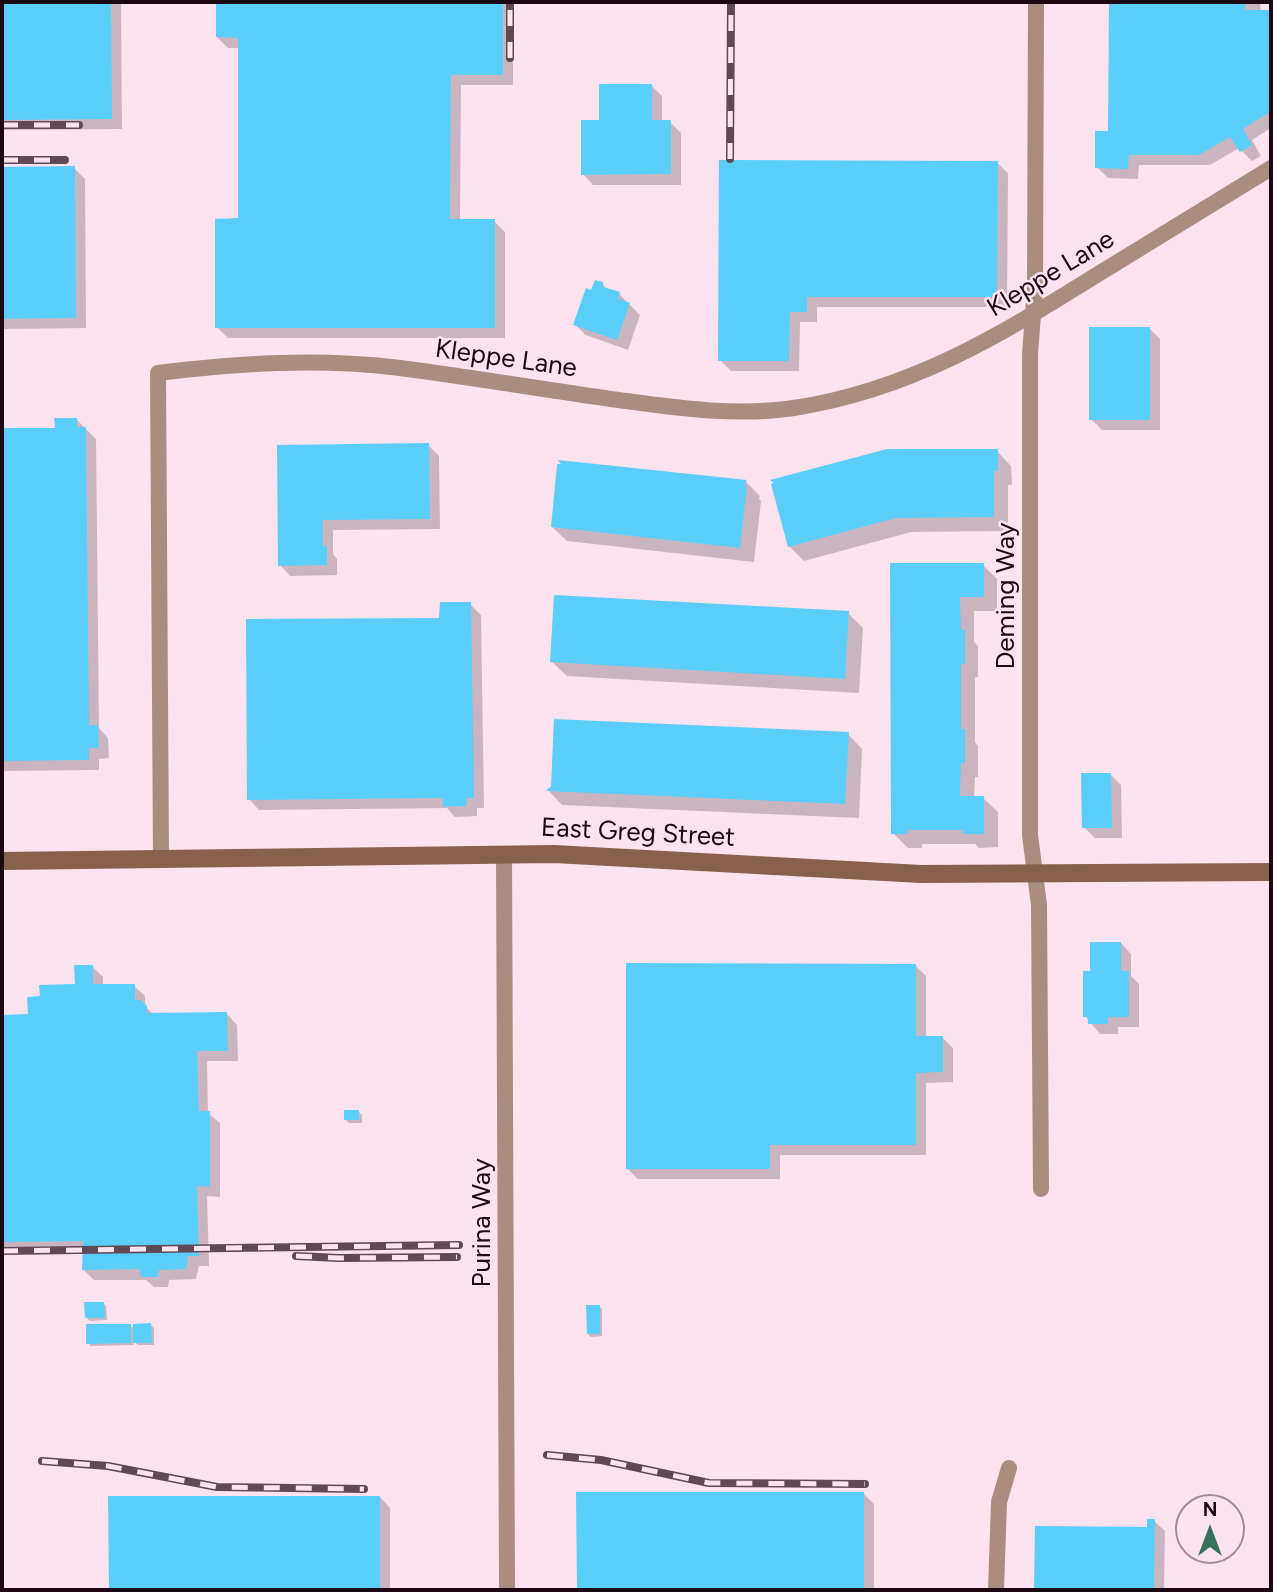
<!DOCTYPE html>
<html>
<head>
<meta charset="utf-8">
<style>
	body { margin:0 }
	#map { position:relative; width:1273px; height:1592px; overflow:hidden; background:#fde2ef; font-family:Figtree,sans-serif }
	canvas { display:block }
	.frame { position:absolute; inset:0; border:4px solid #1d0713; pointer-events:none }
	.north { position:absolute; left:1175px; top:1494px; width:70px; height:70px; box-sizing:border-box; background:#fde2ef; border:2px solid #a38a97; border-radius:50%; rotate:0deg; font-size:19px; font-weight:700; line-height:28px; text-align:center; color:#1d0713 }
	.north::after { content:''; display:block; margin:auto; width:24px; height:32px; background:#36715b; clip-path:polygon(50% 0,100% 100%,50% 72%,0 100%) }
</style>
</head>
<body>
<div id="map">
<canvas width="1273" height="1592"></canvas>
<div class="frame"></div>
<div class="north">N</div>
</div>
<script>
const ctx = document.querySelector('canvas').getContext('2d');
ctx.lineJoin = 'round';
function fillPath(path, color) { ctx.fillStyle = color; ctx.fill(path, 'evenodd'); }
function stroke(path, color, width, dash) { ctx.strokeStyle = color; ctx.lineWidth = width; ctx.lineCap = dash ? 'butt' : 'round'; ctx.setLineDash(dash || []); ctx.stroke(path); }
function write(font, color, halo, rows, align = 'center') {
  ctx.font = font + ' Figtree,sans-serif'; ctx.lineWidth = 5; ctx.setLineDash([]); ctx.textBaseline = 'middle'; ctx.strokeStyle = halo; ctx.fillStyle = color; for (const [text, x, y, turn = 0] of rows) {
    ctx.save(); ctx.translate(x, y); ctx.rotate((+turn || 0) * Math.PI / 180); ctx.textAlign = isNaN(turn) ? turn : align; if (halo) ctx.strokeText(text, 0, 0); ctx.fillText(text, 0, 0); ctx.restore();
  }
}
const shadow = new Path2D(`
	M2,2H121L122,129L2,130Z
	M217,2H513V85H461L460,221H494L505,232V338H228L217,327L239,220L240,48H228L217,37Z
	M1111,2H1260L1261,12H1271V128L1252,140L1261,156L1252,161L1239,148L1210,165H1139L1138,179L1108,178L1097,167L1110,132Z
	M652,86L662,96V122H670L681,133V185H593L583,174L601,122Z
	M721,162L997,163L1008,173L1007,307H817V322H800L799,371H731L720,360Z
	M74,168L85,179L86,328L2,329V169Z
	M602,284L609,291L619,294L640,315L628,350L586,335L575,325L592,292Z
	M1149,328L1160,339V430H1102L1091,419Z
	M77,420L96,439L99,728L108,738L109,758L99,759V770L2,771V430L56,429Z
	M428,445L439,456L440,529L333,530V554L337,559V575L290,576L280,565L278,446Z
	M997,451L1011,466L1012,485H1008V531L911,532L804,561L789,546Z
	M562,462L746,482L760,496L759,499L761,501L754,562L567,541L552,527Z
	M892,565H983L997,579V611H974V642L978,646V677H975V742L978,746V777H975L974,798H983L998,812V847L979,848L975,844H922V848H908L893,833Z
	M470,604L481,615L484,808H477V816L455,817L447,808L259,810L249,799L441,619Z
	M848,613L863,628L859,693L567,676L552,662Z
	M848,734L862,749L859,818L562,805L549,791Z
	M1111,775L1121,785L1122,838H1095L1084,827Z
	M1121,943L1131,954V976L1139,984V1027H1118V1034H1100L1085,1016L1092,973Z
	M915,965L926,976V1037H942L953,1048V1082L926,1083V1155H780V1179H638L627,1168Z
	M92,966L103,977V986H134L145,996V1006L154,1015L227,1014L237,1025L238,1061H207L208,1113L220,1123V1197L207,1196L209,1266H199L196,1279L169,1280L168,1287H154L146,1280H94L84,1270V1251L2,1253V1016H30L42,998L76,986Z
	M359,1112L362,1115V1123H349L346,1120Z
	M103,1303L106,1306L107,1320L90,1321L87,1318Z
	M599,1306L602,1309V1336L591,1337L588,1334Z
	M130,1325L135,1330L151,1325L154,1328V1345H138L133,1341L134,1345L91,1346L88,1343Z
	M863,1493L874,1504V1590H578V1494Z
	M380,1497L390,1508V1590H110V1498Z
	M1154,1521L1165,1531L1164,1590H1036V1528L1149,1529Z`);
const building = new Path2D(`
	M2,2H111L112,119L2,120Z
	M216,2H503V75H451L450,219H495V328H215V219L238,218V38L216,37Z
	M1109,2H1245V10H1271V111L1243,129L1252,145L1240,152L1230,137L1199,155H1129L1128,169L1095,168V131H1108Z
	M599,84H652V120H671V174L581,175V120H599Z
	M719,160L998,161L997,297H807V312H790L789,361H718Z
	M75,166L76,318L2,319V167Z
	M595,280L603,282V287L620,292L618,299L630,303L617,340L573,325L586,288L591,290Z
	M1089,327H1150V420H1089Z
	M54,418H77V427H86L89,725H98L99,748H89V760L2,761V428H55Z
	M429,443L430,519L323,520V546H327V565L278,566L277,445Z
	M887,449H998V471H994V517L896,518L788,547L771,484L774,483L770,480Z
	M558,460L747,480L744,485H747L740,548L551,527L557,464H561Z
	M890,563H984V597H960L961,630H965V664H961V729H965V763H961L960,796H984V834H963V830H908V834H891Z
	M554,595L849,611L845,679L550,662Z
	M440,602H471L474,798H467L466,806L443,807V798L247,800L246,619L439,618Z
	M554,719L849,732L845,804L546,791L551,786Z
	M1081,773H1111L1112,828H1082Z
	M1090,942H1121V971H1129V1017H1108V1024H1088V1017H1083V971H1090Z
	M626,963L916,964V1036H943V1072L916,1073V1145H770V1169H626Z
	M74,965H93V984H135V1000H141L147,1006V1013L227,1012L228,1051H197L199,1111H210V1187L197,1186L199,1256H188L186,1269L159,1270L158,1277H141L139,1269L82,1270L83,1241L2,1242V1015L28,1014L27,997L40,996L39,985L75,984Z
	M344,1110H359V1120H344Z
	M84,1302H104L105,1318H85Z
	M586,1305H600V1334H587Z
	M151,1323L152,1343H133V1324Z
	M86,1324H131V1343L86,1344Z
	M576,1492H864V1590H577Z
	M108,1496H380V1590H109Z
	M1147,1519H1155L1154,1590H1034L1035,1526L1147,1527Z`);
const street = new Path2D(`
	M1036,2L1035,288L1030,354V835L1039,905L1041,1189
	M504,855L507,1590
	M161,858L158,373C239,363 318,358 400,368C470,377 540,389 611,399C671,407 733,417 794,408C910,390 997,337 1095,276C1154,240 1212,204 1271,168
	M996,1590L999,1502L1009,1468`);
const secondary = new Path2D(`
	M2,861L554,854L921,874L1271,872`);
const rail = new Path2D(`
	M510,58V2
	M2,125H79
	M730,159L731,2
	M2,160H65
	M2,1251L459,1245
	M296,1256L339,1258L457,1257
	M547,1455L601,1460L709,1483L865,1484
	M42,1461L108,1466L217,1487L364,1489`);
const streetNames = [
	["Kleppe Lane",1051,274,-31],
	["Kleppe Lane",506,359,8],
	["Deming Way",1006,596,-90],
	["East Greg Street",638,833,3],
	["Purina Way",482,1223,-90]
];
fillPath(shadow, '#0003');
fillPath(building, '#5acdf9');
stroke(street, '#a98d80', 16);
stroke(secondary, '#88604e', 18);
stroke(rail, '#604855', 8);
stroke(rail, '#fde2ef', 5, [16]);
write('26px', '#1d0713', '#fde2ef', streetNames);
</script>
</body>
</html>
